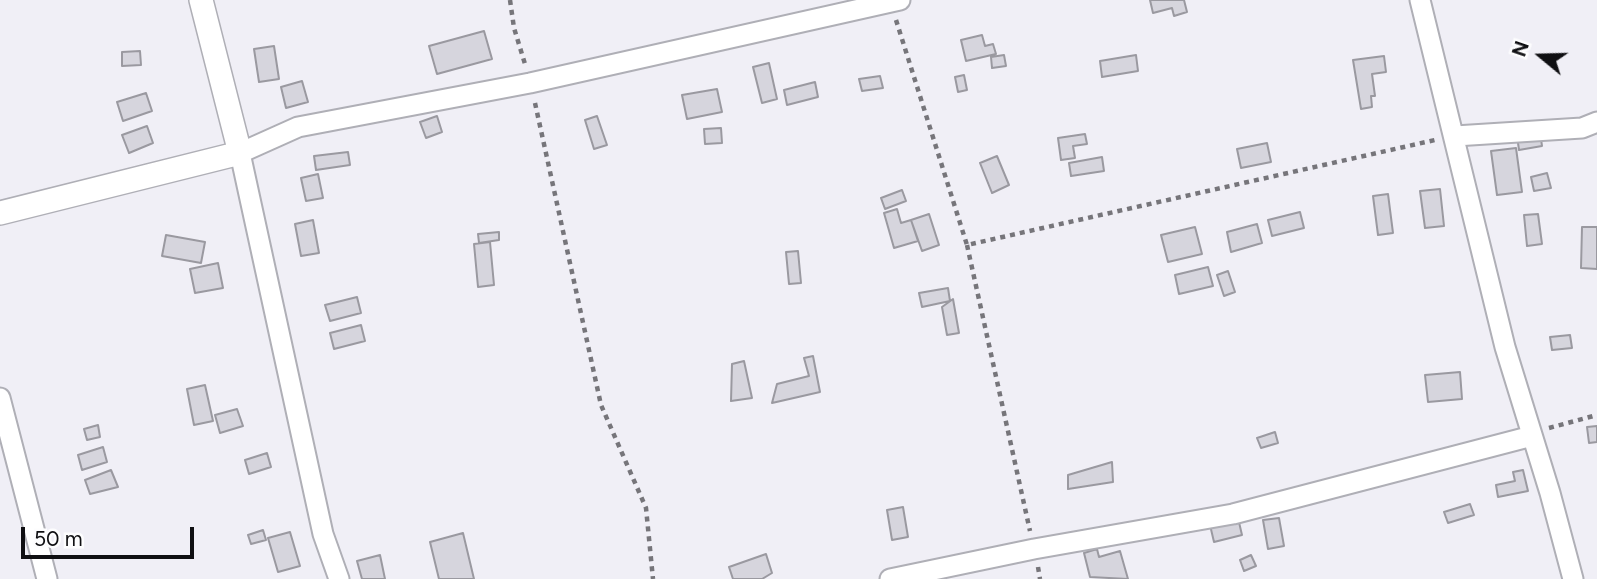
<!DOCTYPE html>
<html>
<head>
<meta charset="utf-8">
<style>
	body { margin:0 }
	#map { position:relative; width:1597px; height:579px; overflow:hidden; background:#f0eff6; font-family:Figtree,sans-serif }
	canvas { display:block }
	.north { position:absolute; left:1506px; top:21px; width:70px; height:70px; -webkit-text-stroke:5px #fdfdfe; paint-order:stroke; rotate:289deg; font-size:19px; font-weight:700; line-height:28px; text-align:center; color:#0f0f12 }
	.north::after { content:''; display:block; margin:auto; width:24px; height:32px; background:#0f0f12; clip-path:polygon(50% 0,100% 100%,50% 72%,0 100%) }
	.scale { position:absolute; left:21px; top:527px; width:173px; height:32px; box-sizing:border-box; border:4px solid #0f0f12; border-top:0; padding-left:9px; font-size:21px; line-height:24px; white-space:nowrap; color:#0f0f12; -webkit-text-stroke:5px #fdfdfe; paint-order:stroke }
</style>
</head>
<body>
<div id="map">
<canvas width="1597" height="579"></canvas>
<div class="north">N</div>
<div class="scale">50 m</div>
</div>
<script>
const ctx = document.querySelector('canvas').getContext('2d');
ctx.lineJoin = 'round';
function fillPath(path, color) { ctx.fillStyle = color; ctx.fill(path, 'evenodd'); }
function stroke(path, color, width, dash) { ctx.strokeStyle = color; ctx.lineWidth = width; ctx.lineCap = dash ? 'butt' : 'round'; ctx.setLineDash(dash || []); ctx.stroke(path); }
const building = new Path2D(`
	M1150,0H1184L1187,12L1174,16L1172,8L1153,13Z
	M484,31L492,59L437,74L429,46Z
	M982,35L985,46L993,44L996,54L966,61L961,40Z
	M274,46L279,79L259,82L254,49Z
	M140,51L141,65L122,66V52Z
	M1004,55L1006,66L992,68L991,57Z
	M1136,55L1138,71L1102,77L1100,61Z
	M1384,56L1386,72L1372,74L1375,96H1371L1372,107L1361,109L1353,60Z
	M769,63L777,99L762,103L753,67Z
	M964,75L967,90L958,92L955,77Z
	M880,76L883,88L862,91L859,79Z
	M302,81L308,102L286,108L281,87Z
	M815,82L818,97L787,105L784,90Z
	M717,89L722,112L687,119L682,95Z
	M146,93L152,111L123,121L117,102Z
	M437,116L442,132L426,138L420,122Z
	M597,116L607,145L594,149L585,120Z
	M147,126L153,143L129,153L122,135Z
	M721,128L722,143L705,144L704,129Z
	M1540,132L1542,146L1519,150L1517,136Z
	M1085,134L1087,144L1073,146L1075,158L1061,160L1058,138Z
	M1267,143L1271,162L1241,168L1237,149Z
	M1516,148L1522,192L1497,195L1491,151Z
	M348,152L350,165L316,170L314,156Z
	M997,156L1009,185L992,193L980,163Z
	M1102,157L1104,171L1071,176L1069,163Z
	M1547,173L1551,188L1534,191L1531,177Z
	M318,174L323,198L306,201L301,178Z
	M1440,189L1444,226L1425,228L1420,191Z
	M902,190L906,201L885,209L881,198Z
	M1388,194L1393,233L1378,235L1373,196Z
	M897,209L901,223L911,220L918,241L894,248L884,213Z
	M1300,212L1304,228L1272,236L1268,220Z
	M929,214L939,245L922,251L911,220Z
	M1538,214L1542,244L1527,246L1524,215Z
	M313,220L319,253L301,256L295,224Z
	M1257,224L1262,243L1231,252L1227,232Z
	M1195,227L1202,254L1168,262L1161,235Z
	M1582,227H1597V269L1581,268Z
	M499,232V240L479,243L478,234Z
	M166,235L205,242L201,263L162,256Z
	M490,242L494,285L478,287L474,244Z
	M798,251L801,283L789,284L786,252Z
	M218,263L223,288L195,293L190,269Z
	M1208,267L1213,286L1179,294L1175,275Z
	M1228,271L1235,292L1224,296L1217,275Z
	M948,288L950,301L922,307L919,293Z
	M357,297L361,313L330,321L325,305Z
	M953,299L959,333L947,335L942,307Z
	M361,325L365,341L334,349L330,333Z
	M1570,335L1572,348L1552,350L1550,337Z
	M813,356L820,392L772,403L777,384L809,376L804,358Z
	M744,361L752,398L731,401L732,364Z
	M1460,372L1462,399L1428,402L1425,375Z
	M205,385L213,421L194,425L187,389Z
	M237,409L243,426L220,433L215,415Z
	M98,425L100,437L87,440L84,429Z
	M1597,426V442L1589,443L1587,427Z
	M1275,432L1278,443L1261,448L1257,438Z
	M103,447L107,462L82,470L78,455Z
	M267,453L271,467L249,474L245,460Z
	M1112,462L1113,482L1068,489V475Z
	M111,470L118,487L90,494L85,480Z
	M1523,470L1528,491L1498,497L1496,485L1515,481L1513,472Z
	M1470,504L1474,515L1448,523L1444,512Z
	M903,507L908,537L892,540L887,510Z
	M1238,518L1242,535L1214,542L1210,525Z
	M1279,518L1284,546L1268,549L1263,520Z
	M263,530L266,540L251,544L248,535Z
	M290,532L300,566L278,572L268,538Z
	M463,533L474,579H439L430,542Z
	M1097,549L1099,557L1120,551L1128,579L1090,577L1084,553Z
	M766,554L772,573L762,579H733L729,567Z
	M380,555L385,579H362L357,561Z
	M1251,555L1256,566L1244,571L1240,560Z`);
const path = new Path2D(`
	M510,0L514,28L525,64
	M896,20L967,245L1435,140
	M535,103L601,405L646,508L653,579
	M967,245L1030,531
	M1549,428L1597,415
	M1038,567L1040,579`);
const minor = new Path2D(`
	M1420,0L1505,347L1550,493L1573,579
	M1455,136L1582,128L1597,122
	M0,398L47,579
	M339,579L323,534L240,153L298,127L530,83L900,0
	M890,579L1034,549L1233,514L1532,436`);
const tertiary = new Path2D(`
	M0,213L240,153L201,0`);
fillPath(building, '#d6d5dd');
stroke(building, '#9a99a0', 2);
stroke(minor, '#afafb6', 23);
stroke(tertiary, '#afafb6', 26);
stroke(path, '#76757a', 4.5, [5, 5]);
stroke(minor, '#fff', 19);
stroke(tertiary, '#fff', 23);
</script>
</body>
</html>
